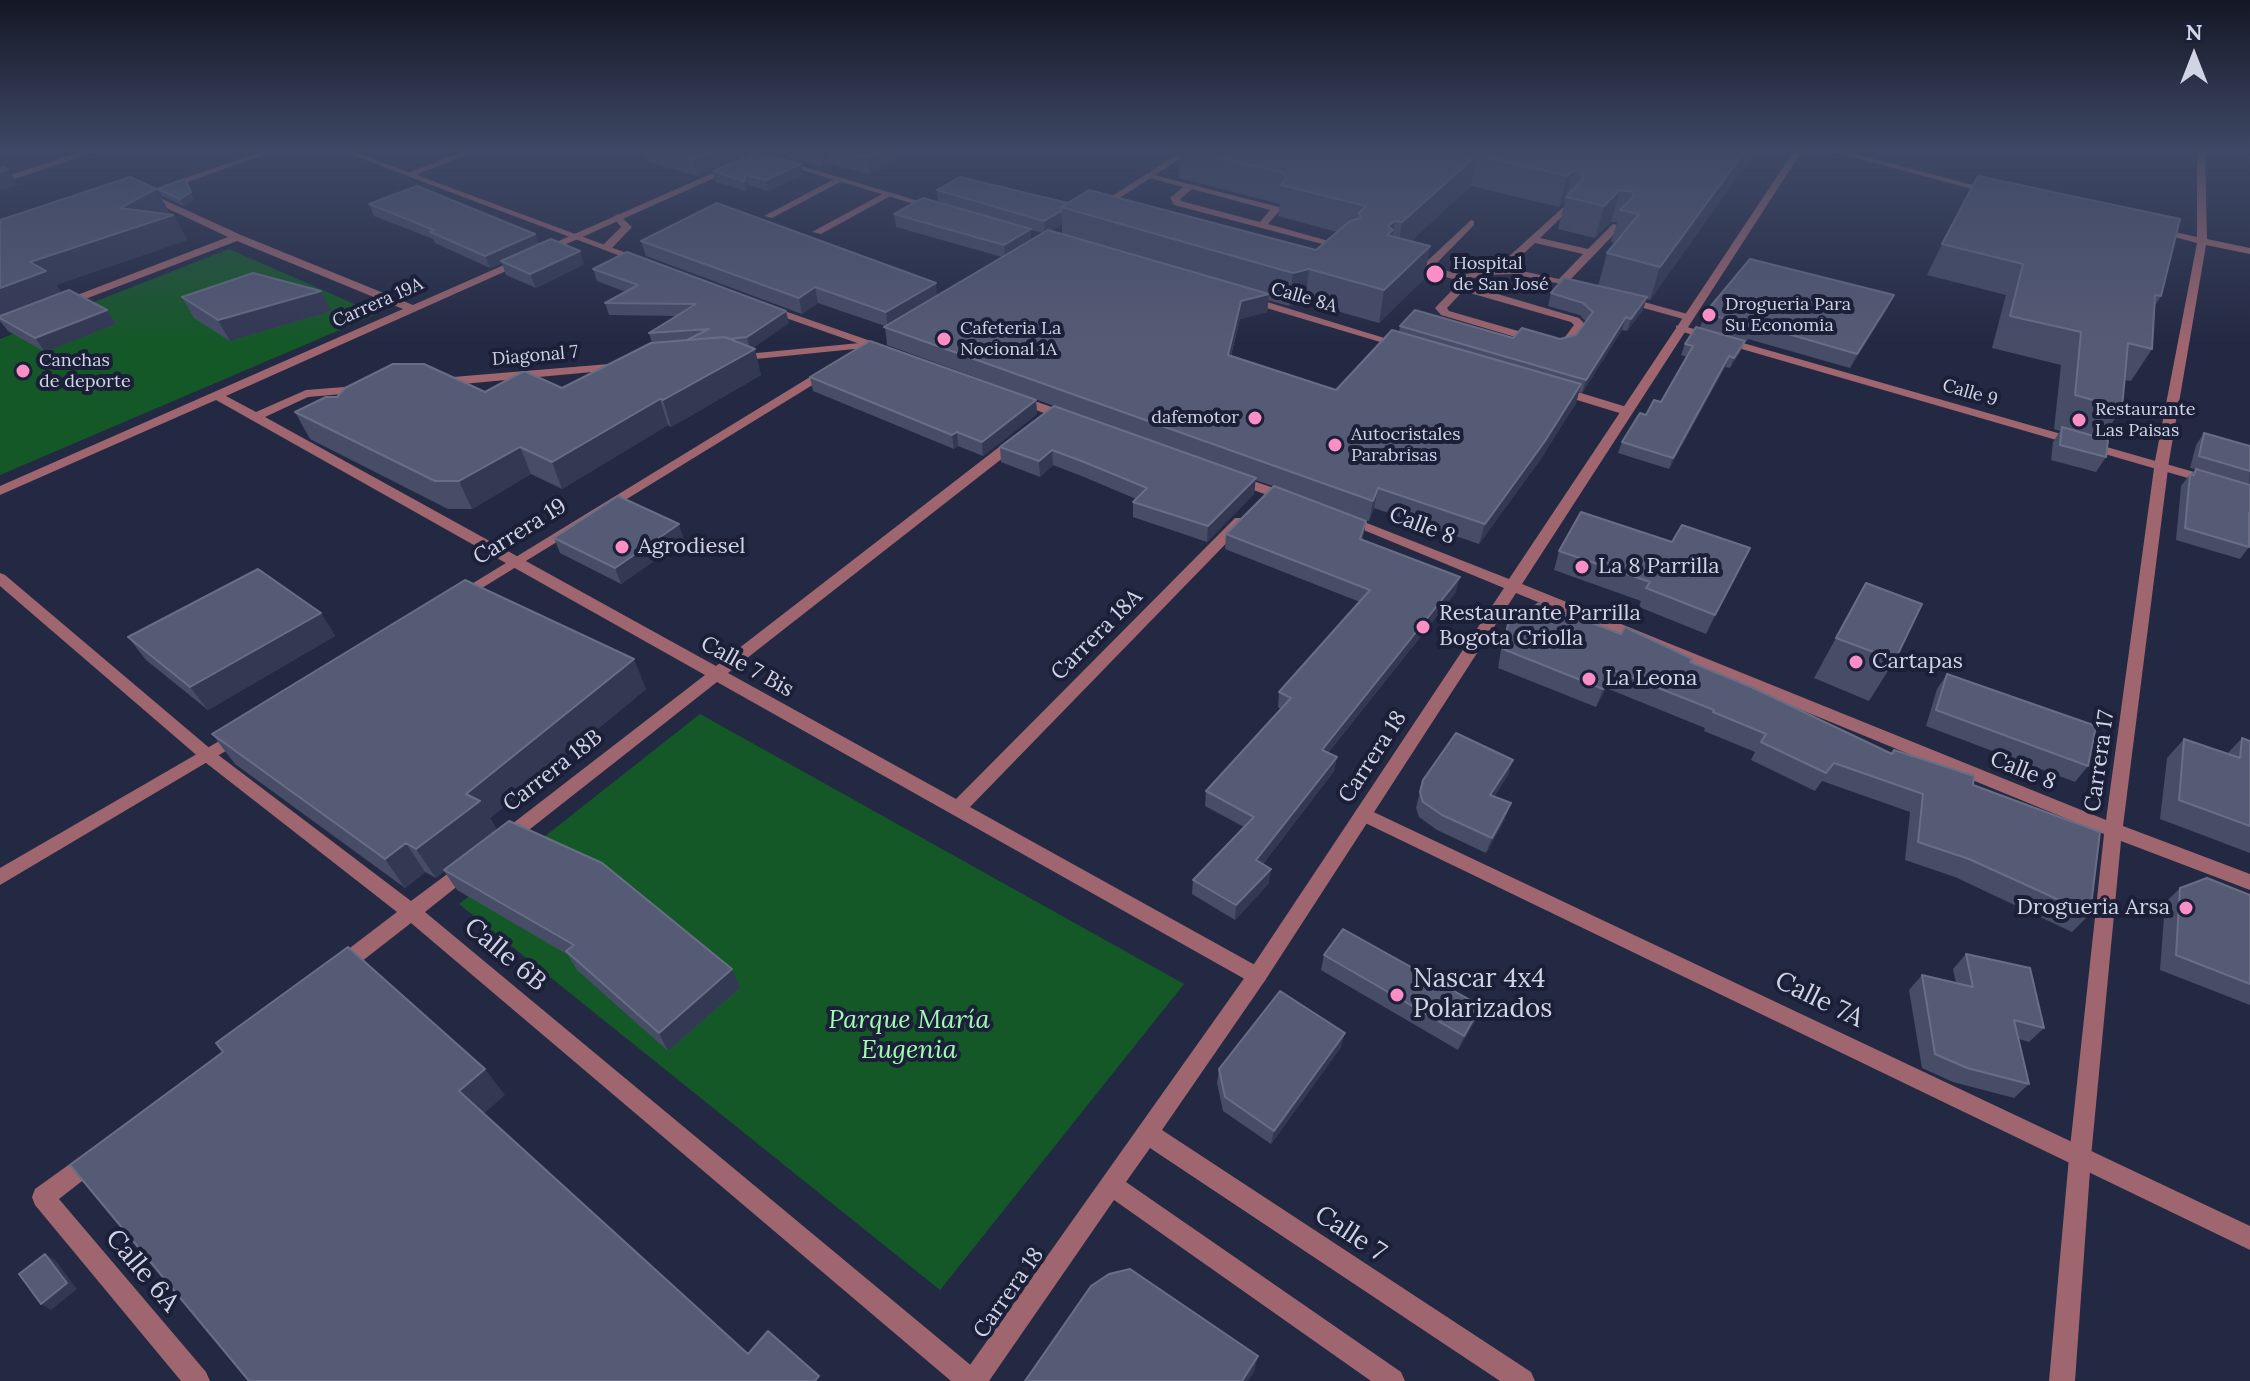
<!DOCTYPE html>
<html>
<head>
<meta charset="utf-8">
<style>
	body { margin:0 }
	#map { position:relative; width:2250px; height:1381px; overflow:hidden; background:#242943; font-family:Lora,serif }
	canvas { display:block }
	.north { position:absolute; left:2154px; top:16px; width:80px; height:80px; -webkit-text-stroke:6px #1b1f38; paint-order:stroke; rotate:0deg; font-size:22px; font-weight:700; line-height:32px; text-align:center; color:#d0d4e5 }
	.north::after { content:''; display:block; margin:auto; width:28px; height:36px; background:#d0d4e5; clip-path:polygon(50% 0,100% 100%,50% 72%,0 100%) }
</style>
</head>
<body>
<div id="map">
<canvas width="2250" height="1381"></canvas>
<div class="north">N</div>
</div>
<script>
const ctx = document.querySelector('canvas').getContext('2d');
ctx.lineJoin = 'round';
function fillPath(path, color) { ctx.fillStyle = color; ctx.fill(path, 'evenodd'); }
function stroke(path, color, width, dash) { ctx.strokeStyle = color; ctx.lineWidth = width; ctx.lineCap = dash ? 'butt' : 'round'; ctx.setLineDash(dash || []); ctx.stroke(path); }
function write(font, color, halo, rows, align = 'center') {
  ctx.font = font + ' Lora,serif'; ctx.lineWidth = 8; ctx.setLineDash([]); ctx.textBaseline = 'middle'; ctx.strokeStyle = halo; ctx.fillStyle = color; for (const [text, x, y, turn = 0] of rows) {
    ctx.save(); ctx.translate(x, y); ctx.rotate((+turn || 0) * Math.PI / 180); ctx.textAlign = isNaN(turn) ? turn : align; if (halo) ctx.strokeText(text, 0, 0); ctx.fillText(text, 0, 0); ctx.restore();
  }
}
const green = new Path2D(`
	M229,249L377,314L0,475V339Z
	M700,714L1184,984L940,1290L459,904Z`);
const service = new Path2D(`
	M1146,173L1279,207L1281,209L1268,224L1350,247L1345,250L1174,205L1170,198L1183,187L1146,177ZM1192,189L1270,210L1260,222L1181,201L1180,199Z
	M838,177L846,179L772,218L764,216Z
	M886,192L894,194L821,234L812,232Z
	M1568,203L1571,204V208L1540,238L1588,249L1613,224L1622,226L1569,281L1585,285V289L1513,274L1484,275L1467,280V285L1579,318L1586,325L1570,346L1556,349L1441,315L1435,308L1456,286V280L1403,264L1408,261L1423,265L1471,220L1474,221V225L1433,267L1462,275L1496,268ZM1535,243L1583,254L1559,279L1508,268ZM1463,291L1571,322L1574,325L1562,341L1556,342L1449,311L1447,308Z
	M618,214L632,227L611,249H603V245L621,227L613,217Z
	M1626,297L1691,315L1693,317L1687,320L1622,302V298Z`);
const minor = new Path2D(`
	M85,151H97L0,184V178Z
	M264,151H275L170,188L162,186Z
	M465,151H476L413,176L405,174Z
	M739,151H751L942,208L934,210Z
	M731,165L739,167L226,396L256,412L306,390L370,385L372,388L366,392L308,397L265,417L716,666L1012,437H1022V443L728,673L956,799L1235,518H1245L1247,521L1245,524L970,807L1264,970L1267,976L1264,982L1257,985L1250,982L717,682L511,844L505,846L499,844L496,839L499,834L705,675L216,400L0,495V486L403,309L237,241L67,306H59V302L228,237L141,196V192H147L241,235L413,305Z
	M1243,297H1251L1407,345L1397,347L1243,301Z
	M1680,325L2250,488V496L1676,330V326Z
	M870,342L874,343V347L736,361L730,358L736,355Z
	M621,363L627,367L625,369L441,386L435,382L441,378Z
	M1558,386L1630,408L1632,411L1626,415L1554,393L1552,390Z
	M0,573L5,575L213,751L411,901L462,863L468,861L474,863L477,868L474,873L425,912L979,1372L983,1381H951L411,923L348,972L341,974L334,972L331,966L334,960L397,912L201,759L0,586Z
	M1363,807L2250,1226V1250L1357,819L1354,814L1357,809Z
	M92,1148L100,1151L103,1159L100,1167L59,1199L206,1372L210,1381H181L35,1205L32,1197L35,1189Z`);
const tertiary = new Path2D(`
	M341,151H352L648,261L639,263Z
	M1183,151H1192L1101,210L1093,208Z
	M1794,151H1802L1522,584L2106,820L2155,461L2197,243L2152,231L2157,228L2197,237V151H2205L2207,239L2250,248V254L2206,245L2169,461L2123,826L2250,874V890L2121,841L2091,1157L2075,1381H2049L2069,1157L2104,834L1516,593L1264,982L1162,1130L1531,1372L1535,1381H1500L1150,1148L1126,1182L1401,1372L1405,1381H1371L1114,1200L989,1381H961L965,1372L1250,970L1504,588L1337,519L1339,516H1349L1509,579Z
	M1830,151H1843L1996,191L1991,194Z
	M770,306L888,347L890,349L880,351L766,311V307Z
	M828,366L832,367V373L464,599L459,601L452,596Z
	M1018,395L1071,414L1073,417L1067,421L1063,420L1014,402V396Z
	M1236,475L1294,495L1296,498L1289,502L1284,501L1231,482V476Z
	M240,729L246,731L248,735L246,739L0,885V868Z`);
const wall = new Path2D(`
	M645,151H742L743,156L697,176L648,162Z
	M770,151H909V153L870,174L830,164L822,168Z
	M1180,151H1756L1650,300L1646,299L1643,310L1627,331L1622,330L1582,393L1579,392L1576,403L1540,460L1479,544L1374,508L1369,521L1310,500L1366,521L1362,540L1456,592L1328,753L1337,757L1334,771L1263,864L1269,883L1235,920L1192,894L1193,880L1244,827L1205,806L1206,791L1281,709L1278,707L1279,692L1360,602L1225,549L1226,534L1273,486L1255,480L1254,494L1207,542L1133,517V502L1136,499L1084,477L1053,465L1040,477L1001,462L1000,447L1054,406L887,345L885,326L818,303L802,314L646,256L641,241L937,296L1002,257L896,227L894,214L938,202L937,190L1068,203L1316,250L1337,232L1278,216L1280,204L1179,178ZM1471,186L1559,207L1565,201L1558,229L1595,238L1611,222H1617L1611,242L1615,243L1607,253L1598,286L1551,293L1548,306L1580,315L1586,322L1576,335L1560,339L1513,338L1400,326L1399,332L1336,390L1231,356L1240,319L1267,312L1268,300L1289,306L1305,302L1379,323L1424,279L1430,246L1411,241ZM1062,224V234L1050,231ZM1031,230L1043,233L1031,240Z
	M801,164L803,175L768,191L748,185L746,191L716,182L713,171Z
	M157,189L195,199L183,206L161,195Z
	M369,204L535,234L539,245L584,264L536,288L506,275L502,263L490,268L435,243L433,239L374,216Z
	M170,213L168,214L173,215L187,240L56,285L61,293L107,310L116,324L45,352L8,331L0,321V220Z
	M1942,244L2161,296L2154,307L2152,349L2131,381L2124,380L2122,408L2102,438L2106,457L2096,472L2051,460L2053,442L2060,431L2054,429L2061,365L1992,348L2006,295L1927,275Z
	M593,269L789,323L752,348L761,375L671,427L668,425L562,489L531,474L472,509H448L310,439L295,412L485,392L562,388L652,343L649,333L677,316L609,315L605,303L626,292L597,281Z
	M1894,295L1887,309L1850,368L1748,339L1747,341L1700,328L1705,313Z
	M182,297L331,311L230,341L194,318Z
	M1745,341L1740,352L1730,368L1725,367L1669,469L1618,453L1622,442L1646,415L1661,402L1687,357L1681,355L1685,344Z
	M810,377L1036,400L1037,414L983,456L958,446L954,449L813,391Z
	M2204,433L2250,446L2249,547L2240,559L2176,540L2181,486L2190,474H2192L2195,469L2190,468L2196,445Z
	M554,538L684,540L621,584L560,553Z
	M1672,542L1750,548L1706,634L1639,607L1641,601L1554,570L1559,551Z
	M1866,583L1895,660L1869,701L1814,678Z
	M321,613L335,636L208,710L146,660L128,637Z
	M1508,624L1690,663L1891,754L1894,750L1973,785L2090,914L2072,932L1955,877L1905,860L1910,812L1822,781L1815,791L1751,760L1755,752L1704,731L1705,728L1606,688L1596,707L1498,668L1502,643Z
	M1947,674L2088,766L2075,782L1926,726L1937,689Z
	M646,689L490,818L497,830L732,969L740,988L668,1051L577,970L568,955L457,890L444,871L436,878L425,872L405,888L235,764L212,734Z
	M2242,738L2250,741V853L2160,819L2167,758L2184,739L2227,754Z
	M1508,775L1494,797L1505,819L1486,853L1437,830L1419,817L1416,808L1423,780Z
	M2180,888L2250,895V1005L2160,970L2165,903Z
	M1966,954L2044,1028L2029,1042L2019,1039L2029,1084L2014,1098L1953,1082L1922,1068L1909,990L1922,975L1956,983L1953,969Z
	M1324,955L1481,1006L1475,1021L1458,1050L1321,970Z
	M1341,1047L1271,1144L1223,1111L1217,1083L1219,1069Z`);
const shadedWall = new Path2D(`
	M716,151H742L743,156L697,176L693,160Z
	M822,151H828L830,164L822,168L819,152Z
	M882,151H909V153L870,174L867,158Z
	M1745,151H1756L1650,300L1660,267Z
	M1477,155L1471,186L1397,254L1402,222Z
	M801,164L803,175L768,191L766,180Z
	M8,169L18,185L0,191V172Z
	M1574,170L1565,201L1559,207L1567,176Z
	M746,175L748,185L746,191L744,181Z
	M185,179L195,199L183,206L180,199Z
	M156,189L170,213L158,220L173,215L187,240L56,285L63,297L0,318V288L30,262L120,208Z
	M1620,190L1611,222L1595,238L1604,206Z
	M1061,211L1062,224L1045,234L1044,221Z
	M1395,221L1388,263V226Z
	M1031,229V242L1005,258L1004,245Z
	M535,234L540,246L501,261L502,263L490,268L485,256Z
	M1430,246L1424,279L1379,323L1384,290Z
	M580,251L584,264L536,288L530,274Z
	M1309,269L1305,302L1289,306L1293,273Z
	M936,283L937,298L888,328L886,312Z
	M815,287L818,303L802,314L799,298Z
	M321,291L331,311L230,341L218,320Z
	M1269,294L1267,312L1240,319L1226,374L1228,355L1241,301Z
	M1894,295L1887,309L1850,368L1857,354Z
	M1647,297L1643,310L1627,331L1631,319Z
	M107,310L116,324L45,352L35,338Z
	M786,311L789,323L750,350L747,337Z
	M1626,317L1622,330L1582,393L1586,380Z
	M1745,341L1740,352L1730,368L1734,358Z
	M755,349L761,375L671,427L663,400Z
	M1729,356L1725,367L1669,469L1673,458Z
	M1581,384L1576,403L1540,460L1479,544L1485,524Z
	M660,399L668,425L562,489L552,462Z
	M1036,400L1037,414L983,456L982,442Z
	M957,432L958,446L954,449L952,435Z
	M520,447L531,474L472,509L459,481Z
	M1052,450L1053,465L1040,477L1039,461Z
	M1256,478L1254,494L1207,542L1208,526Z
	M1378,488L1374,508L1369,521L1373,501Z
	M1366,521L1364,535L1357,553L1360,539Z
	M679,524L684,540L621,584L615,568Z
	M1750,548L1742,566L1706,634L1715,615Z
	M1460,577L1456,592L1319,764L1322,750Z
	M321,613L335,636L208,710L190,687Z
	M634,659L646,689L490,818L497,830L436,878L416,849L466,794Z
	M1613,670L1606,688L1596,707L1603,689Z
	M1337,757L1334,771L1255,874L1256,860Z
	M1513,760L1508,775L1485,810L1490,795Z
	M1511,803L1505,819L1486,853L1492,838Z
	M406,843L425,872L405,888L385,859Z
	M1271,869L1269,883L1235,920L1236,905Z
	M732,969L740,988L668,1051L659,1033Z
	M1481,1006L1475,1021L1458,1050L1464,1036Z
	M1345,1033L1341,1047L1271,1144L1274,1131Z
	M485,1069L505,1095L480,1117L459,1091Z
	M45,1254L55,1260L77,1289L51,1310L41,1304Z
	M1258,1356L1254,1372L1248,1381H1242Z`);
const building = new Path2D(`
	M660,151H716L693,160Z
	M838,151H882L867,158Z
	M1190,151H1745L1660,267L1607,253L1639,214L1620,210L1634,196L1632,192L1620,190L1604,206L1566,197L1583,179L1580,170H1574L1567,176L1477,155L1402,222L1395,221L1388,226L1393,230L1387,235L1430,246L1384,290L1309,269L1293,273L1061,207L1089,190L1316,250L1350,221L1361,218L1359,213L1366,206L1281,185L1287,178L1283,173Z
	M758,152L801,164L766,180L746,175L744,181L713,171Z
	M3,167L8,169L0,172V168Z
	M1978,176L2180,219L2161,296L2155,295L2152,349L2128,343L2122,408L2075,395L2081,332L2010,316L2023,264L1942,244Z
	M130,177L156,189L120,208L173,215L30,262L46,271L0,288V220Z
	M960,177L1068,203L1061,207V211L1044,221L937,190Z
	M185,179L191,192L180,199L157,189Z
	M417,186L535,234L485,256L430,232L434,230L369,204Z
	M923,198L1031,229L1004,245L894,214Z
	M717,203L936,283L886,312L815,287L799,298L641,241Z
	M1048,230L1269,294L1241,301L1228,355L1336,390L1392,330L1581,384L1545,441L1485,524L1378,488L1373,501L884,327Z
	M551,239L580,251L530,274L501,261Z
	M627,252L786,311L747,337L729,339L725,337L687,340L709,329L649,333L696,304L605,303L638,285L593,269Z
	M1750,259L1894,295L1857,354L1754,324L1753,327L1705,313Z
	M253,273L321,291L218,320L182,297Z
	M1564,278L1647,297L1631,319L1626,317L1586,380L1400,326L1415,310L1513,338L1522,328L1560,339L1576,335L1593,312L1583,303L1551,293Z
	M69,290L107,310L35,338L0,318V316Z
	M1696,327L1745,341L1734,358L1729,356L1673,458L1622,442L1640,413L1646,415L1654,400L1661,402L1693,346L1685,344Z
	M725,337L755,349L663,400L660,399L552,462L520,447L459,481H435L295,412L326,397H337L345,388L393,364H424L485,392L524,371L562,388L651,343Z
	M870,341L1036,400L982,442L957,432L952,435L810,377Z
	M1054,406L1256,478L1208,526L1133,502L1147,488L1084,462L1052,450L1039,461L1000,447Z
	M2062,427L2108,440L2106,457L2060,445Z
	M2204,433L2250,446V471L2199,456Z
	M2196,469L2250,485V513H2249V547L2185,528L2190,474L2194,475Z
	M1274,486L1366,521L1360,539L1460,577L1322,750L1337,757L1256,860L1271,869L1236,905L1193,880L1254,817L1206,791L1291,698L1279,692L1370,590L1226,534Z
	M618,496L679,524L615,568L554,538Z
	M1581,512L1672,542L1682,525L1750,548L1715,615L1646,588L1650,582L1559,551Z
	M258,569L321,613L190,687L128,637Z
	M465,580L634,659L466,794L480,801L416,849L406,843L385,859L212,734Z
	M1866,583L1922,604L1895,660L1836,638Z
	M1539,603L1621,634L1625,627L1692,659L1690,662L1751,687L1892,754L1894,750L1974,776L1973,785L2100,832L2090,914L1969,859L1918,842L1923,794L1834,763L1826,773L1761,742L1766,734L1713,712L1714,710L1613,670L1603,689L1503,649L1508,624Z
	M1947,674L2096,726L2088,766L1936,710Z
	M1456,733L1513,760L1490,795L1511,803L1492,838L1442,815L1423,802L1420,792L1423,780Z
	M2242,738L2250,741V826L2179,800L2184,739L2240,758Z
	M509,821L602,863L732,969L659,1033L566,951L574,945L444,870Z
	M2207,878L2250,895V984L2176,955L2180,888Z
	M1343,929L1481,1006L1464,1036L1324,955Z
	M348,947L485,1069L459,1091L748,1354L768,1331L819,1376L815,1381H249L70,1165L223,1052L216,1043Z
	M1966,954L2030,968L2044,1028L2014,1020L2029,1084L1967,1068L1935,1054L1922,975L1973,987Z
	M1280,991L1345,1033L1274,1131L1225,1097L1219,1069Z
	M45,1254L67,1283L41,1304L19,1274Z
	M1130,1269L1258,1356L1242,1381H1025L1091,1286L1109,1274Z`);
const markers = [
	[1435,274,10,"#fa8fc7"],
	[1709,315,8,"#fa8fc7"],
	[944,339,8,"#fa8fc7"],
	[23,371,8,"#fa8fc7"],
	[1255,418,8,"#fa8fc7"],
	[2079,420,8,"#fa8fc7"],
	[1335,445,8,"#fa8fc7"],
	[622,547,8,"#fa8fc7"],
	[1582,567,8,"#fa8fc7"],
	[1423,627,8,"#fa8fc7"],
	[1856,662,8,"#fa8fc7"],
	[1589,679,8,"#fa8fc7"],
	[2186,908,8,"#fa8fc7"],
	[1397,995,8,"#fa8fc7"]
];
const farPoinames = [
	["Hospital",1453,264],
	["de San José",1453,285],
	["Drogueria Para",1725,305],
	["Su Economia",1725,326],
	["Cafeteria La",960,329],
	["Nocional 1A",960,350],
	["Canchas",39,361],
	["de deporte",39,382],
	["Restaurante",2095,410],
	["Las Paisas",2095,431],
	["dafemotor",1239,418,"right"],
	["Autocristales",1351,435],
	["Parabrisas",1351,456]
];
const farStreetnames = [
	["Calle 8A",1304,298,16],
	["Carrera 19A",378,303,-24],
	["Diagonal 7",535,356,-5],
	["Calle 9",1970,393,16]
];
const streetNames = [
	["Calle 8",1422,526,21],
	["Carrera 19",520,532,-32],
	["Carrera 18A",1097,635,-45],
	["Calle 7 Bis",747,667,29],
	["Carrera 18",1373,757,-57],
	["Carrera 17",2100,761,-82],
	["Carrera 18B",553,771,-38],
	["Calle 8",2023,771,22],
	["Carrera 18",1009,1293,-55]
];
const poiNames = [
	["Agrodiesel",638,547],
	["La 8 Parrilla",1598,567],
	["Restaurante Parrilla",1439,614],
	["Bogota Criolla",1439,639],
	["Cartapas",1872,662],
	["La Leona",1605,679],
	["Drogueria Arsa",2170,908,"right"]
];
const nearStreetnames = [
	["Calle 6B",505,955,40],
	["Calle 7A",1819,1000,26],
	["Calle 7",1350,1234,33],
	["Calle 6A",142,1271,50]
];
const nearPoinames = [
	["Nascar 4x4",1413,980],
	["Polarizados",1413,1010]
];
const nearParknames = [
	["Parque María",909,1021],
	["Eugenia",909,1051]
];
fillPath(green, '#145827');
fillPath(service, '#9f666f');
fillPath(minor, '#9f666f');
fillPath(tertiary, '#9f666f');
fillPath(wall, '#474c67');
fillPath(shadedWall, '#333853');
fillPath(building, '#565b75');
stroke(building, '#696e86', 2);
const sky = ctx.createLinearGradient(0, 0, 0, 344);
sky.addColorStop(0, '#141725');
sky.addColorStop(0.44, '#3f4966');
sky.addColorStop(1, '#3f496600');
ctx.fillStyle = sky;
ctx.fillRect(0, 0, 2250, 344);
for (const [x, y, r, color] of markers) { const dot = new Path2D(); dot.arc(x, y, r, 0, 2 * Math.PI); ctx.fillStyle = color; ctx.fill(dot); stroke(dot, '#1b1f38', 3); }
write('18px', '#d0d4e5', '#1b1f38', farPoinames, 'left');
write('18px', '#d0d4e5', '#1b1f38', farStreetnames);
write('22px', '#d0d4e5', '#1b1f38', streetNames);
write('22px', '#d0d4e5', '#1b1f38', poiNames, 'left');
write('26px', '#d0d4e5', '#1b1f38', nearStreetnames);
write('26px', '#d0d4e5', '#1b1f38', nearPoinames, 'left');
write('italic 26px', '#a1fcb0', '#1b1f38', nearParknames);
</script>
</body>
</html>
